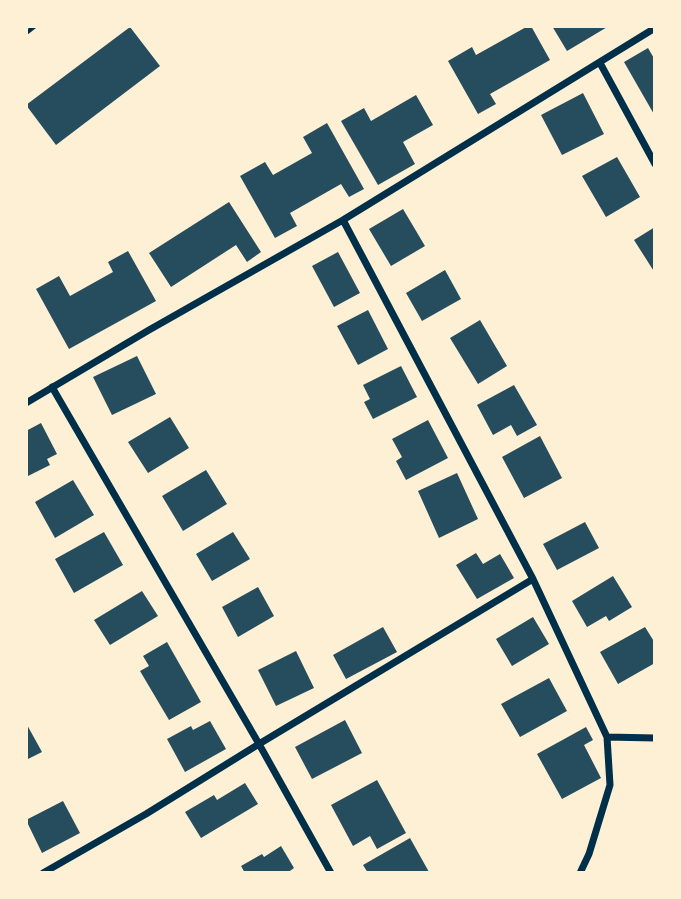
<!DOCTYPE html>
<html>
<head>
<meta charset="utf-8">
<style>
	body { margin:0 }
	#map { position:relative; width:681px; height:899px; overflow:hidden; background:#fdf0d5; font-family:"IBM Plex Serif",serif }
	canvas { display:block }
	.frame { position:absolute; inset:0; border:28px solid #fdf0d5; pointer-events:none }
</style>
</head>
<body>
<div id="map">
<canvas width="681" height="899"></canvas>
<div class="frame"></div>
</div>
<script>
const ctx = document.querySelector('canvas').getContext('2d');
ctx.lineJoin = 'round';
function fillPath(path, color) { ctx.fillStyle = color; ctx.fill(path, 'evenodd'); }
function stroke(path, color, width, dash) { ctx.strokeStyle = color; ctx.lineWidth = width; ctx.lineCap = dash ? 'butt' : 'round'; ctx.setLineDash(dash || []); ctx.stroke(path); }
const building = new Path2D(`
	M528,26H531L550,60L490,94L496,104L478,114L448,61L472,47L476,55Z
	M552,26H609L567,51Z
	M130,27L160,66L56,145L26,105Z
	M648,48L655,60V116L624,62Z
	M583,93L604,134L562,155L541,115Z
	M416,95L433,125L403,142L415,164L378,185L341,121L364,108L371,121Z
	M327,123L364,189L349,197L341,184L290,213L297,226L275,238L240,176L265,162L273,175L312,153L303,137Z
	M617,157L640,197L606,217L582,176Z
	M229,202L261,252L247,262L236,245L171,287L149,253Z
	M403,209L425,246L391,266L369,229Z
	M655,227V273L634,240Z
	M128,251L156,301L69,349L36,289L59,276L70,296L113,272L108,262Z
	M338,252L360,293L334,307L312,266Z
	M445,270L461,299L422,321L406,293Z
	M368,310L388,349L358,365L337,326Z
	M480,320L507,366L478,384L450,338Z
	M137,356L156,394L112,415L93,377Z
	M401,366L417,397L373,419L364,402L370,399L363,385Z
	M514,385L537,425L517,436L511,425L493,435L477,405Z
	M170,417L189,448L148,473L128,442Z
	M428,420L448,458L406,480L396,461L402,457L392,439Z
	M41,423L57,454L47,459L50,465L26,477V431Z
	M540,436L562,478L524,498L502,457Z
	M206,470L227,504L183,531L162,496Z
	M457,473L478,519L439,538L418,491Z
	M73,480L94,515L55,538L35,502Z
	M585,522L599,548L557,570L543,544Z
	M104,532L123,565L74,593L55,559Z
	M233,532L250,559L212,581L196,554Z
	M476,553L483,564L500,554L514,578L477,599L456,565Z
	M613,576L632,607L609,621L606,616L587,627L572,601Z
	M258,587L274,616L238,637L222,607Z
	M142,591L158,616L110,645L94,620Z
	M533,617L549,644L512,666L496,639Z
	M383,627L397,652L346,679L333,655Z
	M645,627L655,643V663L618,684L600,652Z
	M167,642L201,702L169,720L140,671L149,666L143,656Z
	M296,651L314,688L276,706L258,670Z
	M549,678L567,711L520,737L501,704Z
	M345,720L362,753L312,779L295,747Z
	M210,721L226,749L185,772L167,739L191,726L193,730Z
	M26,723L42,752L26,760Z
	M586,727L593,740L584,745L601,778L562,799L537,754Z
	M377,780L406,833L377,849L370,836L353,846L331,805Z
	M245,783L258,804L201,838L185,812L214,795L217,800Z
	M63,801L80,833L42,853L26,820Z
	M410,838L429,872L368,873L363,865Z
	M281,846L294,868L287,873H245L241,866L262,854L264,857Z`);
const path = new Path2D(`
	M26,33L35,26`);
const minor = new Path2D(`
	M600,63L655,164
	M343,220L533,579L607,737
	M52,387L259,744L331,873
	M26,403L149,330L343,220L655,28
	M43,873L146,814L259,744L533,579
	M580,873L589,854L610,785L607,737L655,738`);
fillPath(building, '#264d5e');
stroke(path, '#003049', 4.5);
stroke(minor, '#003049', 7);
</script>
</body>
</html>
